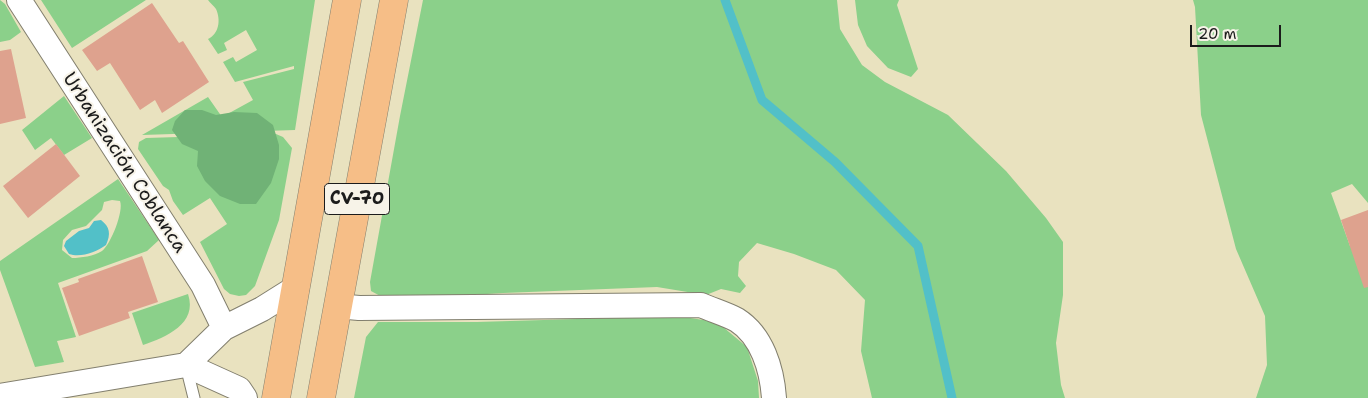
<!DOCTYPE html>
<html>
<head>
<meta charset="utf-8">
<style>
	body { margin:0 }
	#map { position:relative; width:1368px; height:398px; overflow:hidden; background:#e9e2bf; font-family:"Shantell Sans",sans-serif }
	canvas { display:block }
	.scale { position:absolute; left:1190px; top:25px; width:91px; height:22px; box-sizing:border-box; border:2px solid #1c1c1c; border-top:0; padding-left:6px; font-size:15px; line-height:18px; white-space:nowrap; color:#1c1c1c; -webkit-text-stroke:4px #f7f3e8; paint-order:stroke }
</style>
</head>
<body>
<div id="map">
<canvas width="1368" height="398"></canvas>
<div class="scale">20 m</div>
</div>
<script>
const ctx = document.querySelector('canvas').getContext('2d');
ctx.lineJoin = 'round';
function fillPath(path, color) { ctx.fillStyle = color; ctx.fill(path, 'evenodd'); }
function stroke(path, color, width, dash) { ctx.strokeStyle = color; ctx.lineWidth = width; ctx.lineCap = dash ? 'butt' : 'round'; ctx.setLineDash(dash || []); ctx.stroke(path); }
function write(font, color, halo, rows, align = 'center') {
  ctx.font = font + ' "Shantell Sans",sans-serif'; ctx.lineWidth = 4; ctx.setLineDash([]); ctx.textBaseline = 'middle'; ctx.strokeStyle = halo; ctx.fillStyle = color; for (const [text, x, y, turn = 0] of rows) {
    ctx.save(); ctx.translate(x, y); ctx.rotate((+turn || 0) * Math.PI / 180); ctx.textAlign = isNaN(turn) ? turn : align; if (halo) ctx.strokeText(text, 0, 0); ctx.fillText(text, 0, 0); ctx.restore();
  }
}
const green = new Path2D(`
	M0,0L5,4L21,32L10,40L0,42Z
	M41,0H146L72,48Z
	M208,0H315L295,130L142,135L208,97L222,117L253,100L243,82L294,69V66L235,82L223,62L233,57L236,62L257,50L246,30L224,43L227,50L218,54L208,39C219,34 221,20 216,9C214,6 210,3 208,0Z
	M423,0H837L840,29L862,65L885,82L948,115L1006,171L1046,218L1063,242V295L1056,343L1061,385L1065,398H872L861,351L865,300L836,270L794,254L757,243L739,262L738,276L746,286L740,293L721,289L706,295L657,287L503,293L424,298H384L371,291L370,282L400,116Z
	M855,0H899L897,5L918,69L911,77L888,68L867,46L858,25Z
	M1193,0H1368V203L1352,184L1331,193L1350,246L1368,240V398H1256L1267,365L1265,316L1236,249L1201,115L1195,7Z
	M64,96L92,138L64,155L51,138L35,150L22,130Z
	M276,134L283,137L292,148L279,220L255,286L246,295L239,296L230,294L224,289L200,242L227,224L210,198L183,215L173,201L169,190L163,186L138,149L139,142L146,138Z
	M118,179L159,240L147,251L58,283L76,337L57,341L64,362L35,367L0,270V261ZM112,200L120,201C124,211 111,244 102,251C94,256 81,258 72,258L62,250L63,240L72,230L86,226L102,210L104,202Z
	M188,294C198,324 166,337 143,345L132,313Z
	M677,316L717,322L747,347L758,381L759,398H354L366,337L378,322H477Z`);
const forest = new Path2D(`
	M185,110H202L216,115L234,112L257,113L273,125L279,145V159L271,183L256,204H240L220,196L205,181L197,166L198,151L182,144L172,130L175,121Z`);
const water = new Path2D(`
	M101,220C110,227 111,234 106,245C96,252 81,258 69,254L64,246L66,241L79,231L89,228L94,221Z`);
const stream = new Path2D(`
	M725,0L762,100L835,162L918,246L952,398`);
const building = new Path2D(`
	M152,3L179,43L183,41L209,82L162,113L155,100L140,110L110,63L97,71L82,50Z
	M11,49L26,118L0,124V51Z
	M56,144L80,176L28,218L3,186Z
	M1368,210V287L1364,288L1341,220Z
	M142,256L158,302L128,312L130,318L79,336L62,288L79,282L78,279Z`);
const lane = new Path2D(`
	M186,366L194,398`);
const street = new Path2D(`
	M19,0L203,285L224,328
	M337,306L359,308L701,305C712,310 726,314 737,320C762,336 772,369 774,398
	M186,365L224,328L262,309L297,287
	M186,365L239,389L245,398
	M0,396L186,365`);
const primary = new Path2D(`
	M276,398L347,0
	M321,398L394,0`);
const shields = [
	[357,199,65]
];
const shieldNames = [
	["CV-70",357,199]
];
const streetNames = [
	["Urbanización Coblanca",124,163,57]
];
fillPath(green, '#8bd08a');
fillPath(forest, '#70b276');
fillPath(water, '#52c0c8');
stroke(stream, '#52c0c8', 9);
fillPath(building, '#dea28e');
stroke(lane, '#827f6e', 13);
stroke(street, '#827f6e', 26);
stroke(primary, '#827f6e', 29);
stroke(lane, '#fff', 11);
stroke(street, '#fff', 24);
stroke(primary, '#f6be87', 28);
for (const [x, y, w] of shields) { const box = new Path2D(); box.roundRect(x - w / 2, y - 15.5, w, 31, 4); ctx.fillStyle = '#f7f3e8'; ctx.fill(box); stroke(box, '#1c1c1c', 1); }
write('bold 18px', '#1c1c1c', null, shieldNames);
write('19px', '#1c1c1c', '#f7f3e8', streetNames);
</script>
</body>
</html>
